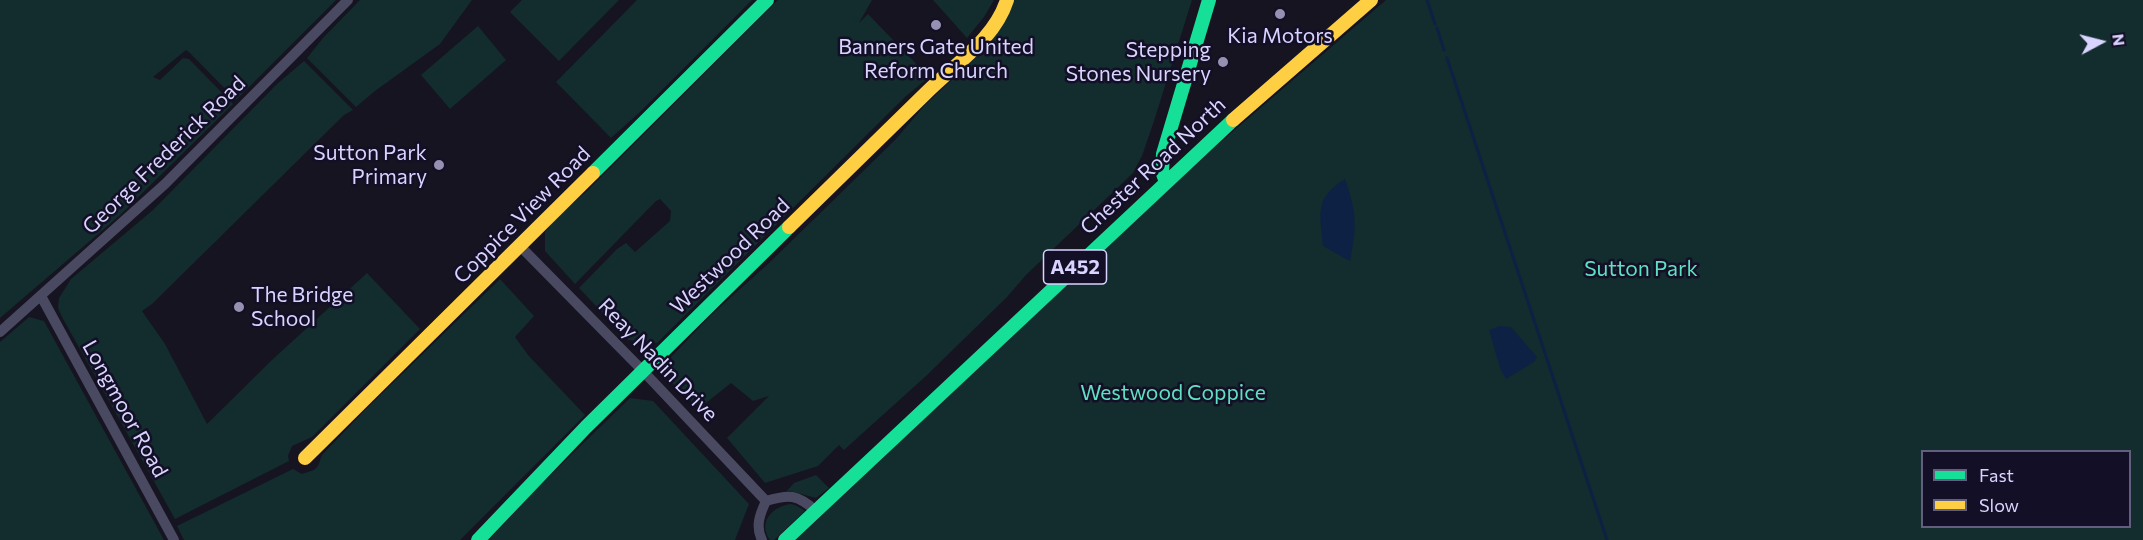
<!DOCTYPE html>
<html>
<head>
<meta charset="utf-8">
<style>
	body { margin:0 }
	#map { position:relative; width:2143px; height:540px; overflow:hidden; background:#161421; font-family:Commissioner,sans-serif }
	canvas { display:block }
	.legend { position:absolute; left:1921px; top:450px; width:210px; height:78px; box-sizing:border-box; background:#130f26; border:2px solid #625e7d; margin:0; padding:8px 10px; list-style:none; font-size:18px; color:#d9d4ff }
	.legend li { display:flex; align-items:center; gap:12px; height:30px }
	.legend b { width:30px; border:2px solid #625e7d }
	.north { position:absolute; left:2071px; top:12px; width:60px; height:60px; -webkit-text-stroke:4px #130f26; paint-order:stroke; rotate:83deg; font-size:16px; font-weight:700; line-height:24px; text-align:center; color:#d9d4ff }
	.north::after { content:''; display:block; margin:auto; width:21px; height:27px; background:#d9d4ff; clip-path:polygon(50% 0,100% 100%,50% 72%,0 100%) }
</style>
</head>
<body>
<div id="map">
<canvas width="2143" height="540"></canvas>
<ul class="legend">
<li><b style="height:8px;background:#16e098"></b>Fast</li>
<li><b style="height:8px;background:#ffcf43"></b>Slow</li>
</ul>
<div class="north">N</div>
</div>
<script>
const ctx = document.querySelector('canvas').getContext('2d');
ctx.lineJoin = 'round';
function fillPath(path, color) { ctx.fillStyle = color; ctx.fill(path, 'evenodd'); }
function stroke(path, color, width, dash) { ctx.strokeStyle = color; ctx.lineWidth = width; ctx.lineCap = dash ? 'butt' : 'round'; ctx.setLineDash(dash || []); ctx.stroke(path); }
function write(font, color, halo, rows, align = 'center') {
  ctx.font = font + ' Commissioner,sans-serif'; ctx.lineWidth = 5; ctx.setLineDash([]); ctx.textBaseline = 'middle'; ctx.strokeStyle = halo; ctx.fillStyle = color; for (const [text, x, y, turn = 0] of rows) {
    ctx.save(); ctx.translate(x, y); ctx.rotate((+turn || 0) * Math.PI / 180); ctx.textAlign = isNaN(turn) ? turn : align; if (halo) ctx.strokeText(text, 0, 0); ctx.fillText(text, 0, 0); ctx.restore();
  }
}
const green = new Path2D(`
	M0,0H336L236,100L190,53L186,50L153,77L160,80L183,58L189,59L233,104L119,216L0,318Z
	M360,0H472L440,44L375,91L356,107L307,58L323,38Z
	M522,0H619L559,61L510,12Z
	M637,0H752L639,113L611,138L556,82Z
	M778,0H872L859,23L868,14L929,77L905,97L657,343L628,340L579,288L617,249L626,243L635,252L670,221L671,211L660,199L656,201L575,284L545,251V232L558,216L586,192Z
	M933,0H994L984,17L967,38Z
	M1014,0H1192L1154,121L1142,156L1133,173L1026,275L1007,297L926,376L844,450L839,445L818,466L765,483L727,438L769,396L753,401L731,383L706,403H693L670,381V358L711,315L769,263L895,140L925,105L988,46Z
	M1386,0H2143V540H796L1173,183ZM1922,452H2130V526H1922Z
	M478,26L506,60L450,109L421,75Z
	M304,61L353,110L344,115L152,304L142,311L165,344L207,424L273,359L367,273L420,329L312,437L292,446L288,456L289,461L175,519L62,317L58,308L59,298L71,279L153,210L277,84Z
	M500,279L534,316L515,337L528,355L585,415L460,540H184L177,526L293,469L302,474L314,470L318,466L322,455L366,409Z
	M29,317L44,321L164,540H0V342Z
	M630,398L653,401L749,504L735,540H489L540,485Z
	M816,475L829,488L816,498L790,491L786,492L794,483Z
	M791,504L797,506L805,511L774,540H770C757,522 773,506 791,504Z`);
const water = new Path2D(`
	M1345,179C1357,213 1357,226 1350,261L1323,246C1320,213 1314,198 1345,179Z
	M1500,326L1511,327L1537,357L1534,362L1506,379L1500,368L1489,330Z`);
const stream = new Path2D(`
	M1427,0L1435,24
	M1437,28L1444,50
	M1447,58L1607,540`);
const street = new Path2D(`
	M520,246L643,371L766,501
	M41,296L174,540
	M0,332L165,184L348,0
	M762,540C755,526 760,514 766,501C789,494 797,494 816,511`);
const fast = new Path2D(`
	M593,173L767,0
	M1166,182L1162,171L1163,154L1209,0
	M478,540L586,427L789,227
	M785,540L1233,120`);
const slow = new Path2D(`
	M1233,120L1371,0
	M789,227C835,182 881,137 927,92C956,63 994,40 1007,0
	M305,458L593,173`);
const markers = [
	[1280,14,6,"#9591b1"],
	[936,25,6,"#9591b1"],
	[1223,62,6,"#9591b1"],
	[439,165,6,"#9591b1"],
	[239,307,6,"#9591b1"]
];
const shields = [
	[1075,267,63]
];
const shieldNames = [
	["A452",1075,267]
];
const poiNames = [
	["Kia Motors",1280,36],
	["Banners Gate United",936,47],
	["Reform Church",936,71],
	["Stepping",1211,50,"right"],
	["Stones Nursery",1211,74,"right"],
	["Sutton Park",427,153,"right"],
	["Primary",427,177,"right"],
	["The Bridge",251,295,"left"],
	["School",251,319,"left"]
];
const streetNames = [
	["George Frederick Road",164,155,-44],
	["Chester Road North",1153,166,-43],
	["Coppice View Road",522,215,-45],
	["Westwood Road",730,256,-44],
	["Reay Nadin Drive",658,360,46],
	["Longmoor Road",125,409,61]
];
const parkNames = [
	["Sutton Park",1641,269],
	["Westwood Coppice",1173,393]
];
fillPath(green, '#132c2d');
fillPath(water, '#0d2144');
stroke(stream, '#0d2144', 3);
stroke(street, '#4a4962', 10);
stroke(fast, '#16e098', 14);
stroke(slow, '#ffcf43', 14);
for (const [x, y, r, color] of markers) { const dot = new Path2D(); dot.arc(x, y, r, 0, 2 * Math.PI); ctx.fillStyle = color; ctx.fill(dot); stroke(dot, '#130f26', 2); }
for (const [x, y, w] of shields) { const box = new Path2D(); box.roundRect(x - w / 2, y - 17, w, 34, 4.5); ctx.fillStyle = '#130f26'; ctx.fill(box); stroke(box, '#d9d4ff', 1.5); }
write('bold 20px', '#d9d4ff', null, shieldNames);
write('21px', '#d9d4ff', '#130f26', poiNames);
write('21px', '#d9d4ff', '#130f26', streetNames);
write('21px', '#5fe0c0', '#130f26', parkNames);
</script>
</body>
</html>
